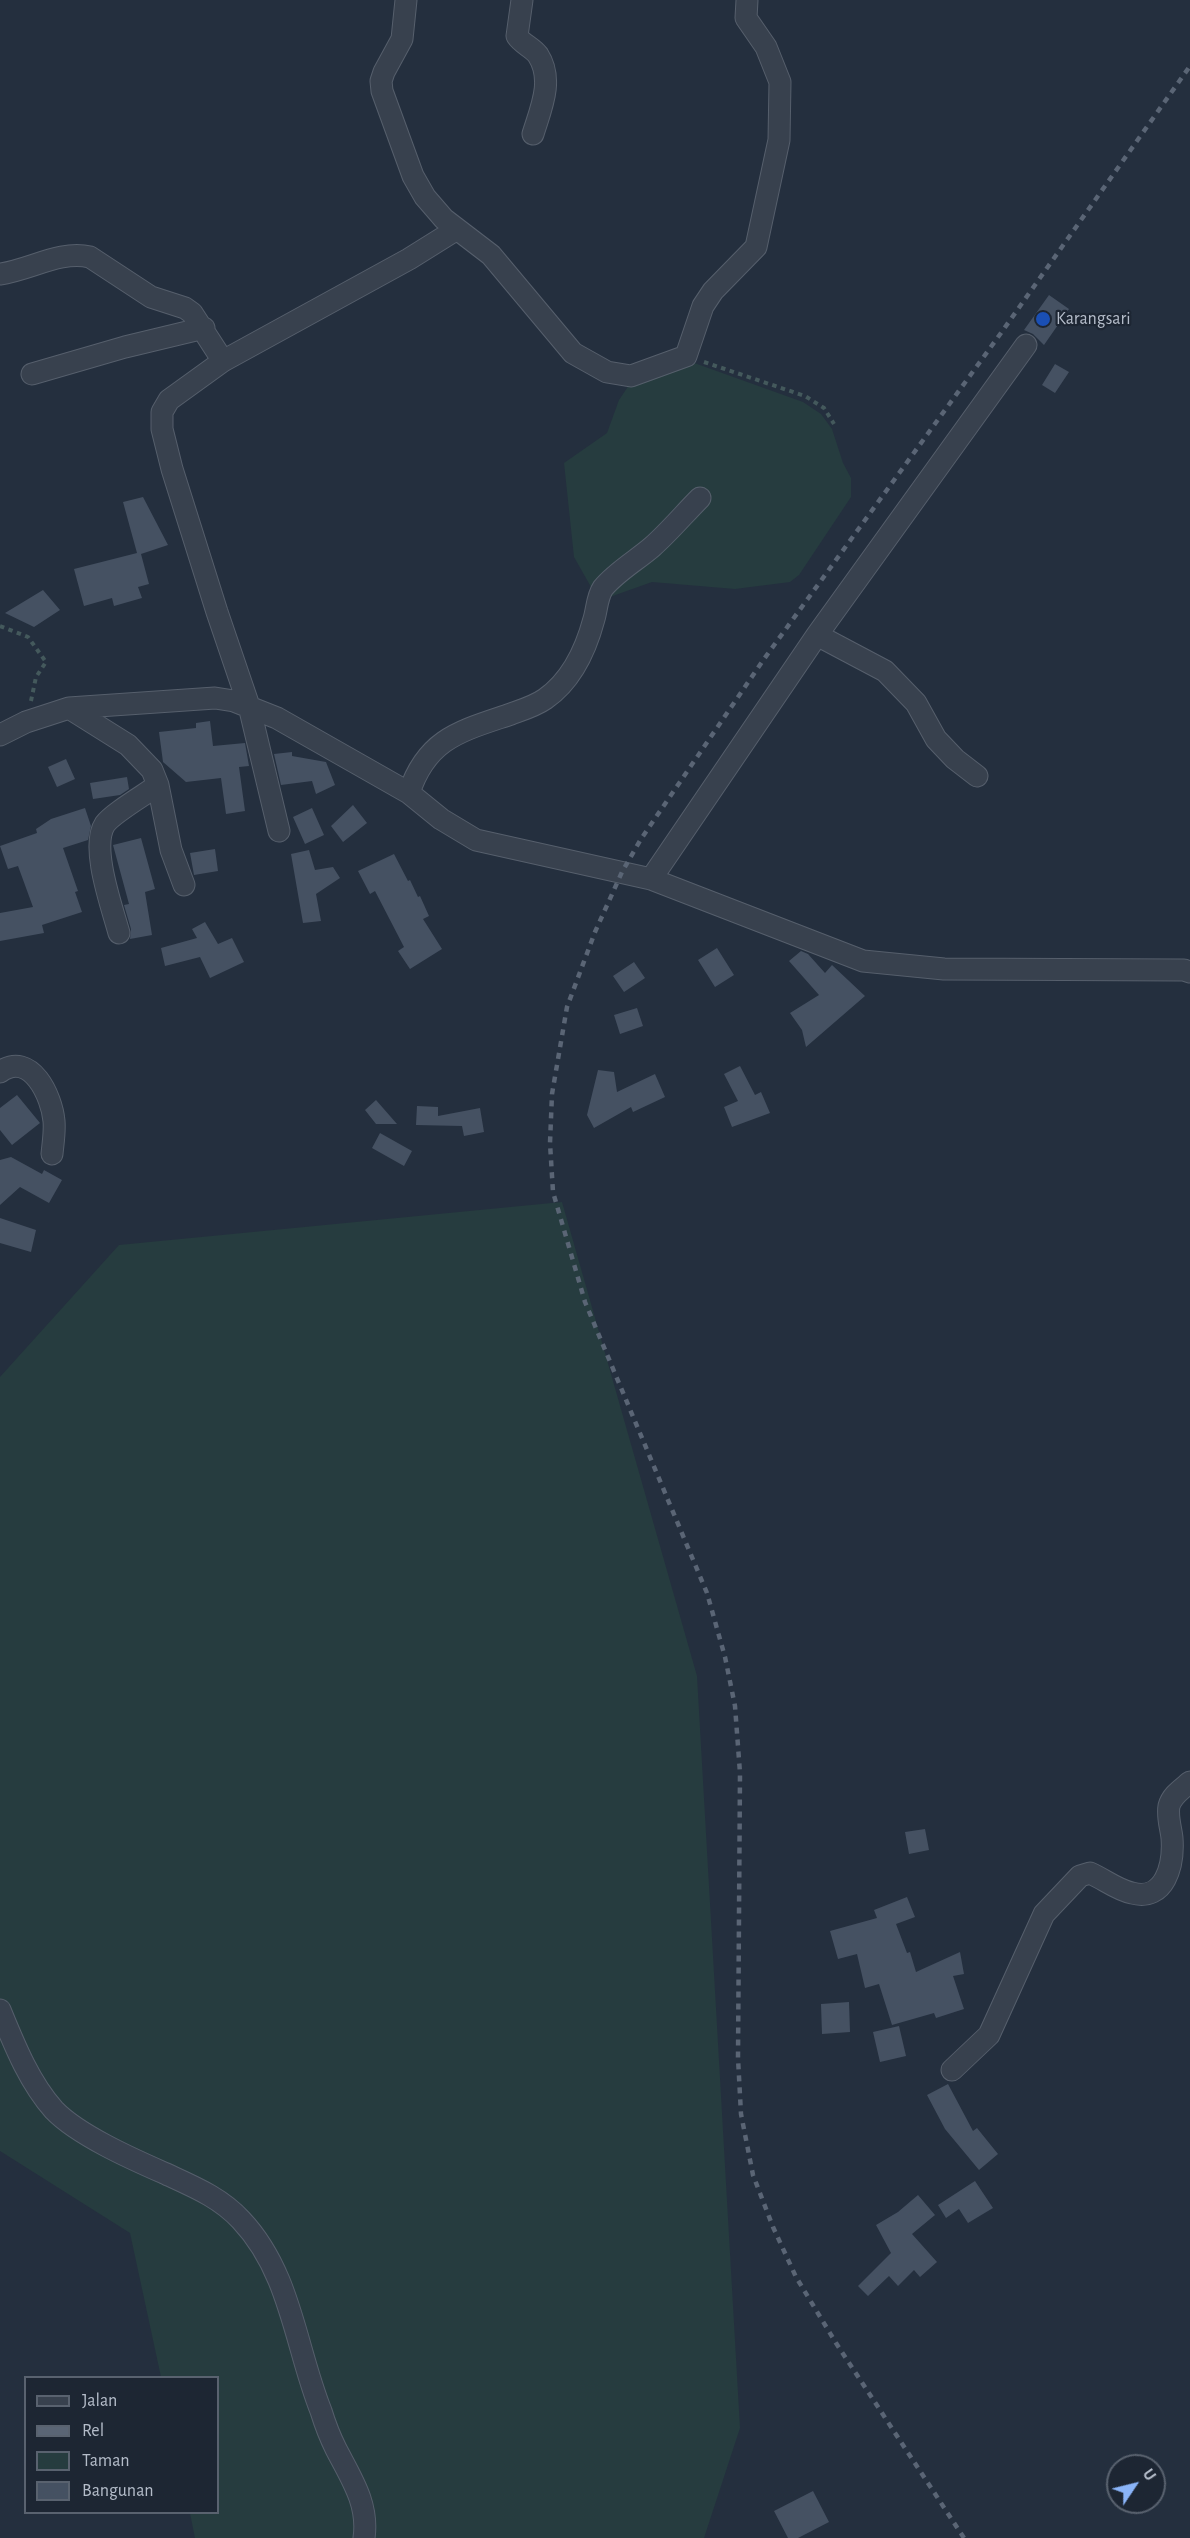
<!DOCTYPE html>
<html>
<head>
<meta charset="utf-8">
<style>
	body { margin:0 }
	#map { position:relative; width:1190px; height:2538px; overflow:hidden; background:#242f3e; font-family:"Alegreya Sans",sans-serif }
	canvas { display:block }
	.legend { position:absolute; left:24px; top:2376px; width:195px; height:138px; box-sizing:border-box; background:#1d2633; border:2px solid #59626f; margin:0; padding:8px 10px; list-style:none; font-size:18px; color:#b4bcc9 }
	.legend li { display:flex; align-items:center; gap:12px; height:30px }
	.legend b { width:30px; border:2px solid #59626f }
	.north { position:absolute; left:1106px; top:2454px; width:60px; height:60px; box-sizing:border-box; background:#1d2633; border:2px solid #59626f; border-radius:50%; rotate:55deg; font-size:16px; font-weight:700; line-height:24px; text-align:center; color:#b4bcc9 }
	.north::after { content:''; display:block; margin:auto; width:21px; height:27px; background:#8ab4f8; clip-path:polygon(50% 0,100% 100%,50% 72%,0 100%) }
</style>
</head>
<body>
<div id="map">
<canvas width="1190" height="2538"></canvas>
<ul class="legend">
<li><b style="height:8px;background:#38414e"></b>Jalan</li>
<li><b style="height:8px;background:#5a6575"></b>Rel</li>
<li><b style="height:16px;background:#263c3f"></b>Taman</li>
<li><b style="height:16px;background:#455162"></b>Bangunan</li>
</ul>
<div class="north">U</div>
</div>
<script>
const ctx = document.querySelector('canvas').getContext('2d');
ctx.lineJoin = 'round';
function fillPath(path, color) { ctx.fillStyle = color; ctx.fill(path, 'evenodd'); }
function stroke(path, color, width, dash) { ctx.strokeStyle = color; ctx.lineWidth = width; ctx.lineCap = dash ? 'butt' : 'round'; ctx.setLineDash(dash || []); ctx.stroke(path); }
function write(font, color, halo, rows, align = 'center') {
  ctx.font = font + ' "Alegreya Sans",sans-serif'; ctx.lineWidth = 4.5; ctx.setLineDash([]); ctx.textBaseline = 'middle'; ctx.strokeStyle = halo; ctx.fillStyle = color; for (const [text, x, y, turn = 0] of rows) {
    ctx.save(); ctx.translate(x, y); ctx.rotate((+turn || 0) * Math.PI / 180); ctx.textAlign = isNaN(turn) ? turn : align; if (halo) ctx.strokeText(text, 0, 0); ctx.fillText(text, 0, 0); ctx.restore();
  }
}
const green = new Path2D(`
	M686,360L803,402L821,414L832,429L843,463L851,478V497L799,575L790,582L735,589L652,582L607,598L595,594L574,557L564,463L607,433L619,400L633,379Z
	M562,1202L697,1676L740,2428L704,2538H195L190,2513L218,2512V2378L161,2377L130,2233L0,2151V1377L119,1245Z`);
const building = new Path2D(`
	M1049,295L1069,309L1044,345L1033,334L1024,330Z
	M1055,364L1069,372L1055,393L1042,385Z
	M143,497L168,545L141,554L149,584L138,587L142,598L114,606L112,598L84,606L74,569L137,553L123,502Z
	M43,590L60,610L34,627L5,613Z
	M210,721L213,746L245,743L249,766L239,767L245,811L226,814L221,778L186,782L163,762L159,732L196,728V723Z
	M292,752V756L326,762L335,785L316,794L312,781L281,785L274,754Z
	M66,759L75,779L57,787L48,767Z
	M127,777L129,789L120,795L93,799L90,783Z
	M353,805L367,823L343,842L331,826Z
	M85,808L91,826L88,840L63,848L78,891L75,892L82,912L42,925L44,933L0,941V913L33,907L18,866L8,869L0,846L37,833L36,829L51,819Z
	M312,808L324,835L305,844L293,817Z
	M141,838L155,889L145,892L152,935L130,939L131,929L124,905L129,904L113,845Z
	M215,849L218,871L194,875L190,853Z
	M309,850L315,870L333,867L340,878L316,894L321,921L303,923L291,854Z
	M394,854L408,881L410,880L418,897L420,896L429,916L423,919L442,949L410,969L398,951L404,947L375,891L370,894L358,871Z
	M205,922L218,944L232,938L244,962L210,978L200,957L165,966L161,948L197,938L192,929Z
	M717,948L734,975L715,987L698,960Z
	M801,951L808,954L825,973L832,965L865,996L806,1047L802,1030L790,1013L819,995L789,961Z
	M634,962L645,978L624,992L613,976Z
	M637,1008L643,1026L620,1034L614,1015Z
	M740,1066L755,1095L761,1092L770,1113L732,1127L724,1107L738,1101L724,1074Z
	M598,1070L614,1072L617,1092L655,1074L665,1097L633,1112L631,1107L594,1128L587,1115Z
	M17,1095L40,1123L12,1145L0,1130V1108Z
	M376,1100L397,1124H376L365,1110Z
	M417,1106L438,1107V1116L480,1108L484,1132L464,1136L462,1126L416,1125Z
	M380,1133L412,1151L404,1166L372,1148Z
	M11,1157L42,1174L44,1170L62,1180L49,1203L20,1187L0,1205V1160Z
	M0,1218L36,1230L31,1252L0,1243Z
	M925,1829L929,1850L909,1854L905,1832Z
	M907,1897L915,1917L896,1924L907,1953L910,1952L916,1972L960,1952L964,1974L953,1976L964,2009L936,2018L934,2013L892,2025L879,1984L865,1988L857,1954L838,1959L830,1931L877,1918L874,1910Z
	M849,2002L850,2032L822,2034L821,2004Z
	M899,2026L906,2056L880,2062L873,2032Z
	M948,2084L973,2131L977,2128L998,2154L979,2170L945,2129L927,2095Z
	M975,2181L993,2208L968,2223L959,2209L946,2218L938,2205Z
	M918,2195L935,2215L912,2234L937,2262L920,2277L914,2270L898,2286L889,2276L868,2296L858,2286L891,2253L876,2225L898,2212Z
	M813,2491L829,2522L798,2538H788L774,2511Z`);
const path = new Path2D(`
	M704,362L805,396L824,408L834,424
	M0,626L28,637L46,662L36,677L31,701`);
const minor = new Path2D(`
	M406,0L402,39L384,72L381,81L382,91L413,176L425,197L444,219L491,255L573,353L607,372L631,376L686,356L703,306L713,291L756,247L779,140L780,82L766,47L746,18L747,0
	M522,0L517,36C522,44 532,47 538,55C554,80 541,108 533,134
	M0,274C30,270 60,250 90,257L151,297L185,308L192,313L223,361
	M32,374L125,347L204,328
	M817,635L885,671L916,703L936,739L955,759L977,776
	M69,708L128,745L152,770L158,785L171,850L184,885
	M0,735L26,722L69,708L215,698L234,701L277,718L409,793L441,819L476,840L651,879L863,961L944,969L1184,970L1190,972
	M409,793C427,738 461,731 511,714C522,710 535,706 545,699C571,681 586,649 594,619C597,609 597,597 603,588C616,572 637,560 652,547C669,532 684,514 700,498
	M279,831L249,706L217,612L172,469L162,429V412L169,400L223,361L409,259L457,229
	M651,879L817,635L1026,345
	M119,933C112,907 90,847 105,824C113,813 146,794 158,785
	M0,1072C31,1050 52,1097 54,1121C55,1132 53,1143 52,1154
	M0,2010C14,2044 29,2082 54,2110C78,2135 132,2159 164,2173C192,2186 220,2197 241,2220C291,2273 295,2346 321,2411C325,2424 330,2437 336,2449C351,2478 369,2504 364,2538
	M952,2070L989,2035L1044,1914L1080,1876L1090,1873C1104,1879 1117,1890 1132,1893C1165,1902 1174,1865 1172,1838C1171,1828 1167,1817 1169,1806C1172,1795 1182,1789 1190,1782`);
const rail = new Path2D(`
	M964,2538L836,2343L796,2277L773,2227L753,2175L741,2114L738,2058L740,1773L735,1706L725,1657L707,1593L585,1302L553,1192L550,1143L552,1094L567,1007L595,932L622,872L641,839L764,659L1001,333L1190,66`);
const markers = [
	[1043,319,8,"#1a4fb4"]
];
const poiNames = [
	["Karangsari",1056,319]
];
fillPath(green, '#263c3f');
fillPath(building, '#455162');
stroke(minor, '#565f6c', 23);
stroke(path, '#44595c', 4, [4.5, 4.5]);
stroke(minor, '#38414e', 21);
stroke(rail, '#5a6575', 4.5, [6, 6]);
for (const [x, y, r, color] of markers) { const dot = new Path2D(); dot.arc(x, y, r, 0, 2 * Math.PI); ctx.fillStyle = color; ctx.fill(dot); stroke(dot, '#1d2633', 2); }
write('18px', '#b4bcc9', '#1d2633', poiNames, 'left');
</script>
</body>
</html>
